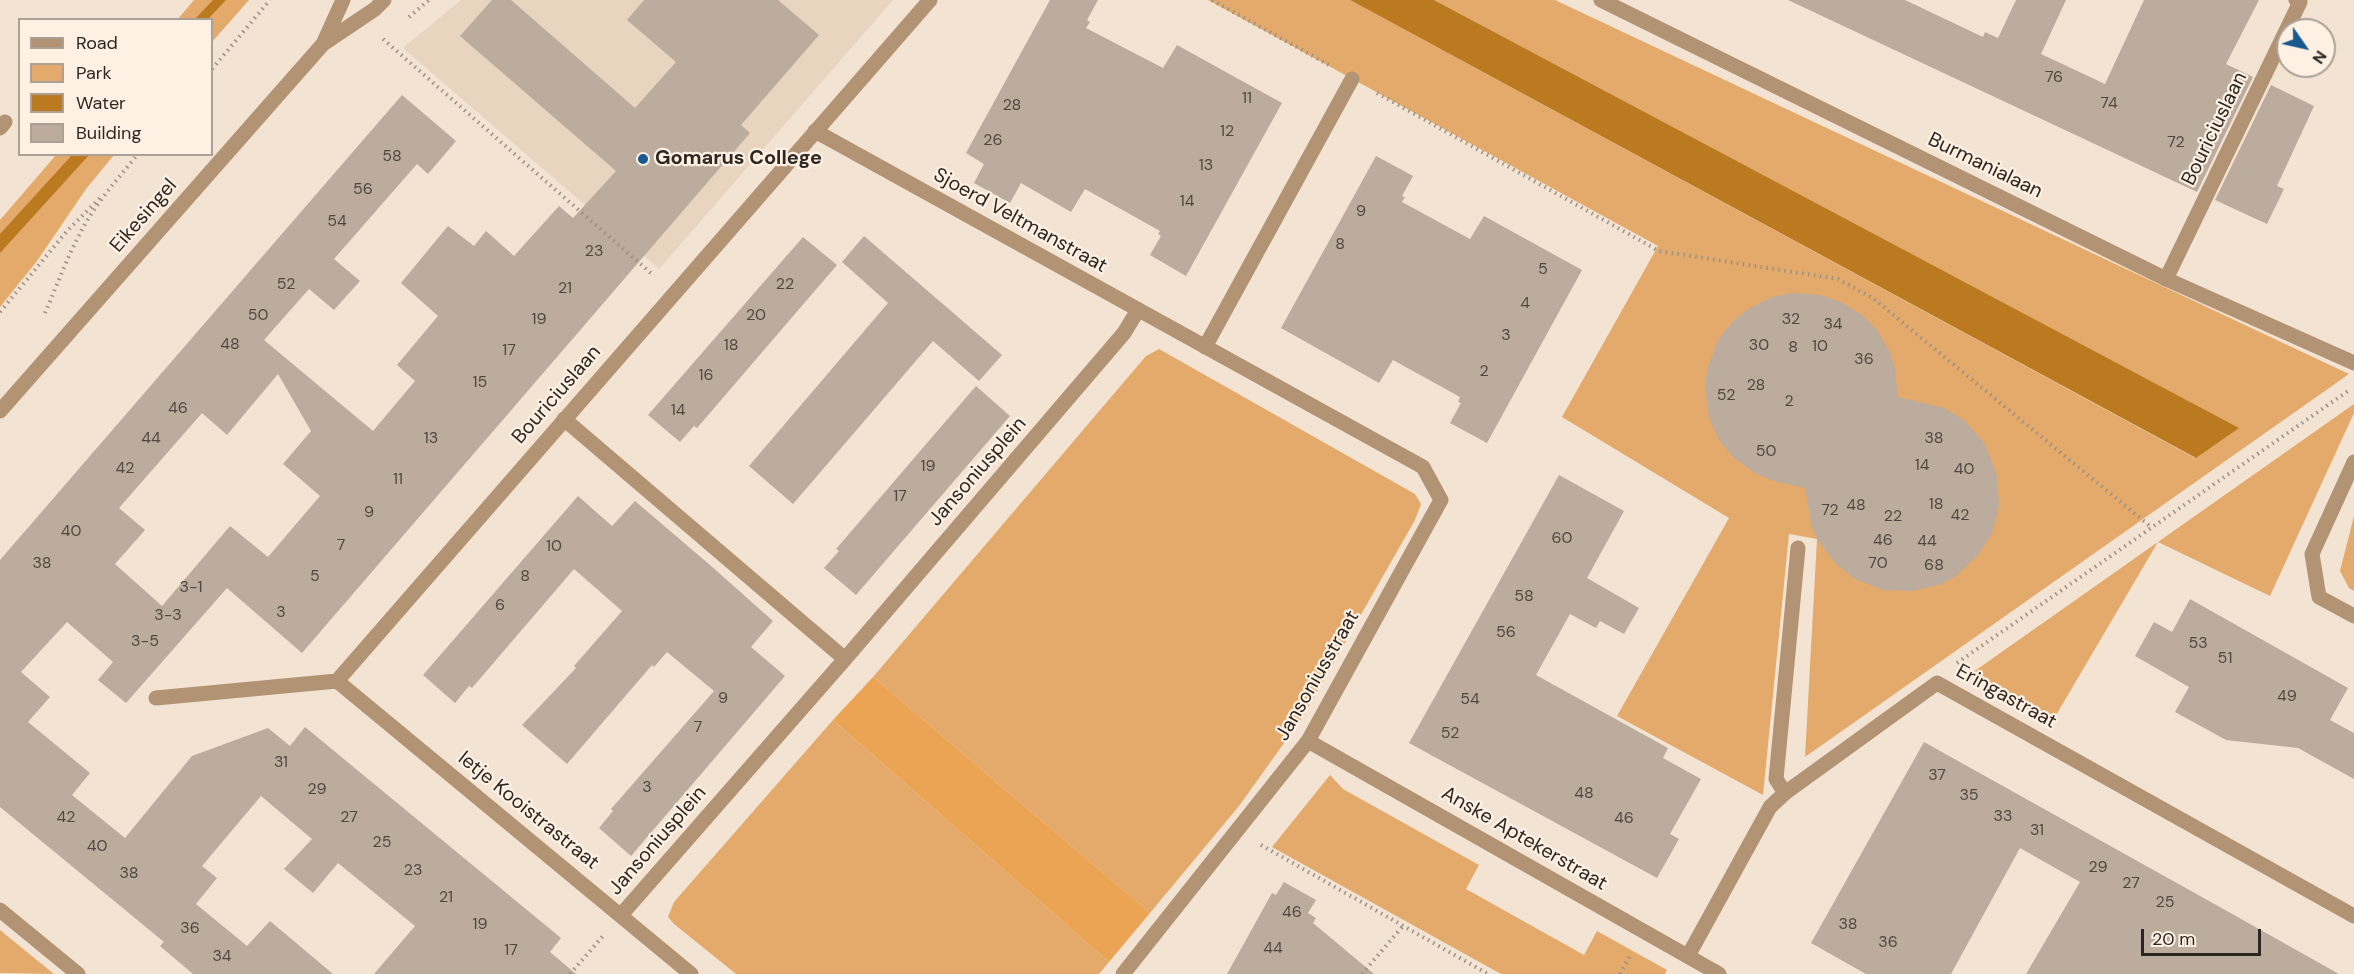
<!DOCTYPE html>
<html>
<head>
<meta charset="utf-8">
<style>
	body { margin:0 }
	#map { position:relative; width:2354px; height:974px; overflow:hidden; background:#f3e3d3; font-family:"DM Sans",sans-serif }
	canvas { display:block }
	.legend { position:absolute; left:18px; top:18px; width:195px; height:138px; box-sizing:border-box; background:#fef1e4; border:2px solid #aaa096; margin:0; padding:8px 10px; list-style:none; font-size:18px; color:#2c2721 }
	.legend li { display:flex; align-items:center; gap:12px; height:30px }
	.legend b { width:30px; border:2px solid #aaa096 }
	.north { position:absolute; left:2276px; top:18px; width:60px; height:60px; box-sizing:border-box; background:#fef1e4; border:2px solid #aaa096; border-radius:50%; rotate:124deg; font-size:16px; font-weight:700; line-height:24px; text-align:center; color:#2c2721 }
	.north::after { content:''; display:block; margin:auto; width:21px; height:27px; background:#185a8f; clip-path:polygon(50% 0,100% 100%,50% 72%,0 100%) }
	.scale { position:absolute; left:2141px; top:929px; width:120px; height:27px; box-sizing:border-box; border:3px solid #2c2721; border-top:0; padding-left:8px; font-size:18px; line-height:21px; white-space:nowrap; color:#2c2721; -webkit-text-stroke:4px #fef1e4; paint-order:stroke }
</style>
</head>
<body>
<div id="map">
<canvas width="2354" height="974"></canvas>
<ul class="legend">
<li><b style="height:8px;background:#b29374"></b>Road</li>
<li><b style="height:16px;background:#e4aa6b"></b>Park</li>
<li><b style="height:16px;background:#bb7920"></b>Water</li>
<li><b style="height:16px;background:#bbac9d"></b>Building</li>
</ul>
<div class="north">N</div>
<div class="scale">20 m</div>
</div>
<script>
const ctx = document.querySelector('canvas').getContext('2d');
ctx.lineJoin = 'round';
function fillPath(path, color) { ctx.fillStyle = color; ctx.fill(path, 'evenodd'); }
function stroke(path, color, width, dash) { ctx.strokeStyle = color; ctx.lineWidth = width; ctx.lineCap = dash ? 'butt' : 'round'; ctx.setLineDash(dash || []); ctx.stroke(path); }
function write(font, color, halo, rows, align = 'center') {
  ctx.font = font + ' "DM Sans",sans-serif'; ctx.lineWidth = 4.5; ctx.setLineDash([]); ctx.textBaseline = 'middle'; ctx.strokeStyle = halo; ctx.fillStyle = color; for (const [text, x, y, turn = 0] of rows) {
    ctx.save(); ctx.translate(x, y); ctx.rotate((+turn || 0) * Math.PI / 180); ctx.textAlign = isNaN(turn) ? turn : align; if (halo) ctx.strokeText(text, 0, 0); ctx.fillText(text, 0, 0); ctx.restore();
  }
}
const built = new Path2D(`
	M461,0H893L659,269L403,48Z`);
const green = new Path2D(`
	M194,0H249L212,42V20H177Z
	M1208,0H1350L2195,458L2238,428L1434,0H1555L2349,374L1805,757L1817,539L1789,534L1763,795L1617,716L1729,518L1562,417L1658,246Z
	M56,155H114L86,189L37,261L0,307V220Z
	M1159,349L1415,494L1421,504L1415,520L1302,718L1239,806L1150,913L873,677L1146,356Z
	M2354,404V413L2270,596L2158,542L2052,722L1969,675Z
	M2354,516V591L2349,588L2340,571Z
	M833,720L1109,962L1099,974H736L674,924L668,917L674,902Z
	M1330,775L1343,789L1479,865L1466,889L1584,955L1597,931L1667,970L1665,974H1501L1272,847Z
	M0,930L54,974L0,973Z`);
const forest = new Path2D(`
	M873,677L1150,913L1109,962L833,720Z`);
const water = new Path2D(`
	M213,0H226L208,19H195Z
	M1350,0H1434L2239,428L2196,458Z
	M72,155H89L0,253V234Z`);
const building = new Path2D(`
	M492,0H511L635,108L676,62L627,20L644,0H778L819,35L741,125L750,133L302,653L227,588L126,703L98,680L113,662L67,622L21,672L50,697L28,722L90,773L72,795L125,838L192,756L268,728L290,746L305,727L561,938L550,952L576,974H374L415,926L338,863L313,893L284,869L312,839L261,796L202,866L217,878L196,904L247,946L270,921L333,974H193L160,946L164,942L0,807V560L402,95L456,141L428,174L417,164L334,259L360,281L334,310L309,289L264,340L373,431L415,381L397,365L438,316L401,283L448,226L474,246L486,231L514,256L559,206L573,218L616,171L460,36ZM278,374L311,431L283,464L320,496L268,557L230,526L162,606L115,564L145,530L119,508L202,413L227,435Z
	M1050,0H1098L1087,20L1090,22L1086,28L1163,68L1177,45L1282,103L1186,276L1150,255L1161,236L1158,234L1160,231L1085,189L1071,212L1021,183L1010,203L974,183L984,164L966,153Z
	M1788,0H1905L1983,37L1985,32L1998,38L2016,0H2066L2041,54L2105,84L2144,0H2259L2226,64L2253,77L2197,192Z
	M2271,85L2314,106L2277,186L2284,189L2267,224L2215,200Z
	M1376,156L1413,176L1402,196L1405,197L1402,202L1470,239L1484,216L1582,270L1487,443L1450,423L1461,403L1458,402L1460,397L1393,360L1379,383L1281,328Z
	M864,236L1002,355L979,381L933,341L793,504L749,466L888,303L842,262Z
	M803,237L837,265L697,428L694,426L680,442L648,415Z
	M1792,293L1820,295L1841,302L1862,315L1876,329L1890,352L1895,369L1898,397L1944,408L1965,421L1985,444L1997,476L1999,505L1997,515L1992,533L1978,555L1955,577L1939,585L1912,591L1883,590L1855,579L1835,563L1817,539L1811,524L1805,488L1770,480L1753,472L1733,457L1719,440L1709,418L1705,387L1707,370L1718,340L1733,321L1750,308L1772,297Z
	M976,386L1010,416L856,595L824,568L839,551L836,549Z
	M1559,475L1624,511L1587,578L1639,608L1624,634L1600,621L1596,628L1570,614L1536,675L1668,748L1663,758L1701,779L1670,834L1679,839L1657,878L1409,743Z
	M578,496L612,526L635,501L710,565L773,621L751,647L785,676L631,856L599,828L613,811L611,809L714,691L667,652L654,667L652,665L567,764L522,725L576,668L574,666L622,611L574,569L472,688L469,686L455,703L423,675Z
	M2190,599L2348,688L2330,720L2354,733V779L2298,748L2226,740L2175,712L2189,687L2135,656L2154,622L2172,632Z
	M1924,742L2218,906L2339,974H2026L2080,882L2020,848L1951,974H1866L1811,943Z
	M1284,882L1316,900L1308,913L1316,918L1313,923L1374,974H1227L1272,893L1276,895Z`);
const path = new Path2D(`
	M1212,0L1329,65
	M409,17L429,0
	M383,39L653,275
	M212,69L270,0
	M1377,93L1659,251L1838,279L1874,299L2151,527
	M0,312L67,231L100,198
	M45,313C59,281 71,246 90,216C104,194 121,175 138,154
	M1957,663L2348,391
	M1261,845L1488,974
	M570,974L603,936
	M1362,974L1403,926
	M1620,974L1630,956`);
const service = new Path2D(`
	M2166,279L2300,2L2296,0
	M1785,793L1776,779L1798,548`);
const minor = new Path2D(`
	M1601,0L2166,279L2354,363
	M0,128L5,122
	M815,131L1423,467L1441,500L1308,741L1123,974
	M1205,347L1352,79
	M564,419L845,659
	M2354,462L2312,554L2319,597L2354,616
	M337,681L691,974
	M156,698L337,681L930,0
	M1308,741L1719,974
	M0,910L78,974
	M621,915L845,659L1124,333L1138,310
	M1688,956L1770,807L1785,793L1937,683L2354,916`);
const tertiary = new Path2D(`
	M323,44L343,0
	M0,411L323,44L375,9L384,0`);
const markers = [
	[643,159,6,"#185a8f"]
];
const numberNames = [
	["76",2054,78],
	["11",1247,99],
	["74",2109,104],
	["28",1012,106],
	["12",1227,132],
	["26",993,141],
	["72",2176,143],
	["58",392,157],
	["13",1206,166],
	["56",363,190],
	["14",1187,202],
	["9",1361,212],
	["54",337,222],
	["8",1340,245],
	["23",594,252],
	["5",1543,270],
	["52",286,285],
	["22",785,285],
	["21",565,289],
	["4",1525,304],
	["50",258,316],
	["20",756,316],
	["19",539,320],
	["32",1791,320],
	["34",1833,325],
	["3",1506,336],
	["48",230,345],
	["18",731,346],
	["30",1759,346],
	["10",1820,347],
	["8",1793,348],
	["17",509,351],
	["36",1864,360],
	["2",1484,372],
	["16",706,376],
	["15",480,383],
	["28",1756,386],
	["52",1726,396],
	["2",1789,402],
	["46",178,409],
	["14",678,411],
	["44",151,439],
	["13",431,439],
	["38",1934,439],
	["50",1766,452],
	["14",1922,466],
	["19",928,467],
	["42",125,469],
	["40",1964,470],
	["11",398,480],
	["17",900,497],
	["18",1936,505],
	["48",1856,506],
	["72",1830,511],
	["9",369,513],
	["42",1960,516],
	["22",1893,517],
	["40",71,532],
	["60",1562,539],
	["46",1883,541],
	["44",1927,542],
	["7",341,546],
	["10",554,547],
	["38",42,564],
	["70",1878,564],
	["68",1934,566],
	["5",315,577],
	["8",525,577],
	["3-1",191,588],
	["58",1524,597],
	["6",500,606],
	["3",281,613],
	["3-3",168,616],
	["56",1506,633],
	["3-5",145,642],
	["53",2198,644],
	["51",2225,659],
	["49",2287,697],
	["9",723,699],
	["54",1470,700],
	["7",698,728],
	["52",1450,734],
	["31",281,763],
	["37",1937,776],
	["3",647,788],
	["29",317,790],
	["48",1584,794],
	["35",1969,796],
	["33",2003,817],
	["42",66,818],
	["27",349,818],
	["46",1624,819],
	["31",2037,831],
	["25",382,843],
	["40",97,847],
	["29",2098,868],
	["23",413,871],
	["38",129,874],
	["27",2131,884],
	["21",446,898],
	["25",2165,903],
	["46",1292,913],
	["19",480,925],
	["38",1848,925],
	["36",190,929],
	["36",1888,943],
	["44",1273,949],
	["17",511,951],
	["34",222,957]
];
const streetNames = [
	["Bouriciuslaan",2215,129,-64],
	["Burmanialaan",1985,166,26],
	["Eikesingel",144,216,-49],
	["Sjoerd Veltmanstraat",1020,221,29],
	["Bouriciuslaan",557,395,-49],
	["Jansoniusplein",978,472,-49],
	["Jansoniusstraat",1318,676,-60],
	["Eringastraat",2006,697,29],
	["Ietje Kooistrastraat",528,811,39],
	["Anske Aptekerstraat",1524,839,30],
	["Jansoniusplein",658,841,-49]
];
const poiNames = [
	["Gomarus College",655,159]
];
fillPath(built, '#e9d4c0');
fillPath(green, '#e4aa6b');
fillPath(forest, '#eaa454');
fillPath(water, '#bb7920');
fillPath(building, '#bbac9d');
stroke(path, '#9b9084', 4, [1.5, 4.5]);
stroke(service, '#b29374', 15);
stroke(minor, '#b29374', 15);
stroke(tertiary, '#b29374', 15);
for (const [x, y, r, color] of markers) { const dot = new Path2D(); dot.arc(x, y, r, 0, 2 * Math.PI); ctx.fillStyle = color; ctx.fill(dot); stroke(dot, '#fef1e4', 2); }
write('16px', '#504840', null, numberNames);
write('20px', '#2c2721', '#fef1e4', streetNames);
write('bold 20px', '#2c2721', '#fef1e4', poiNames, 'left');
</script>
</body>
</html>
